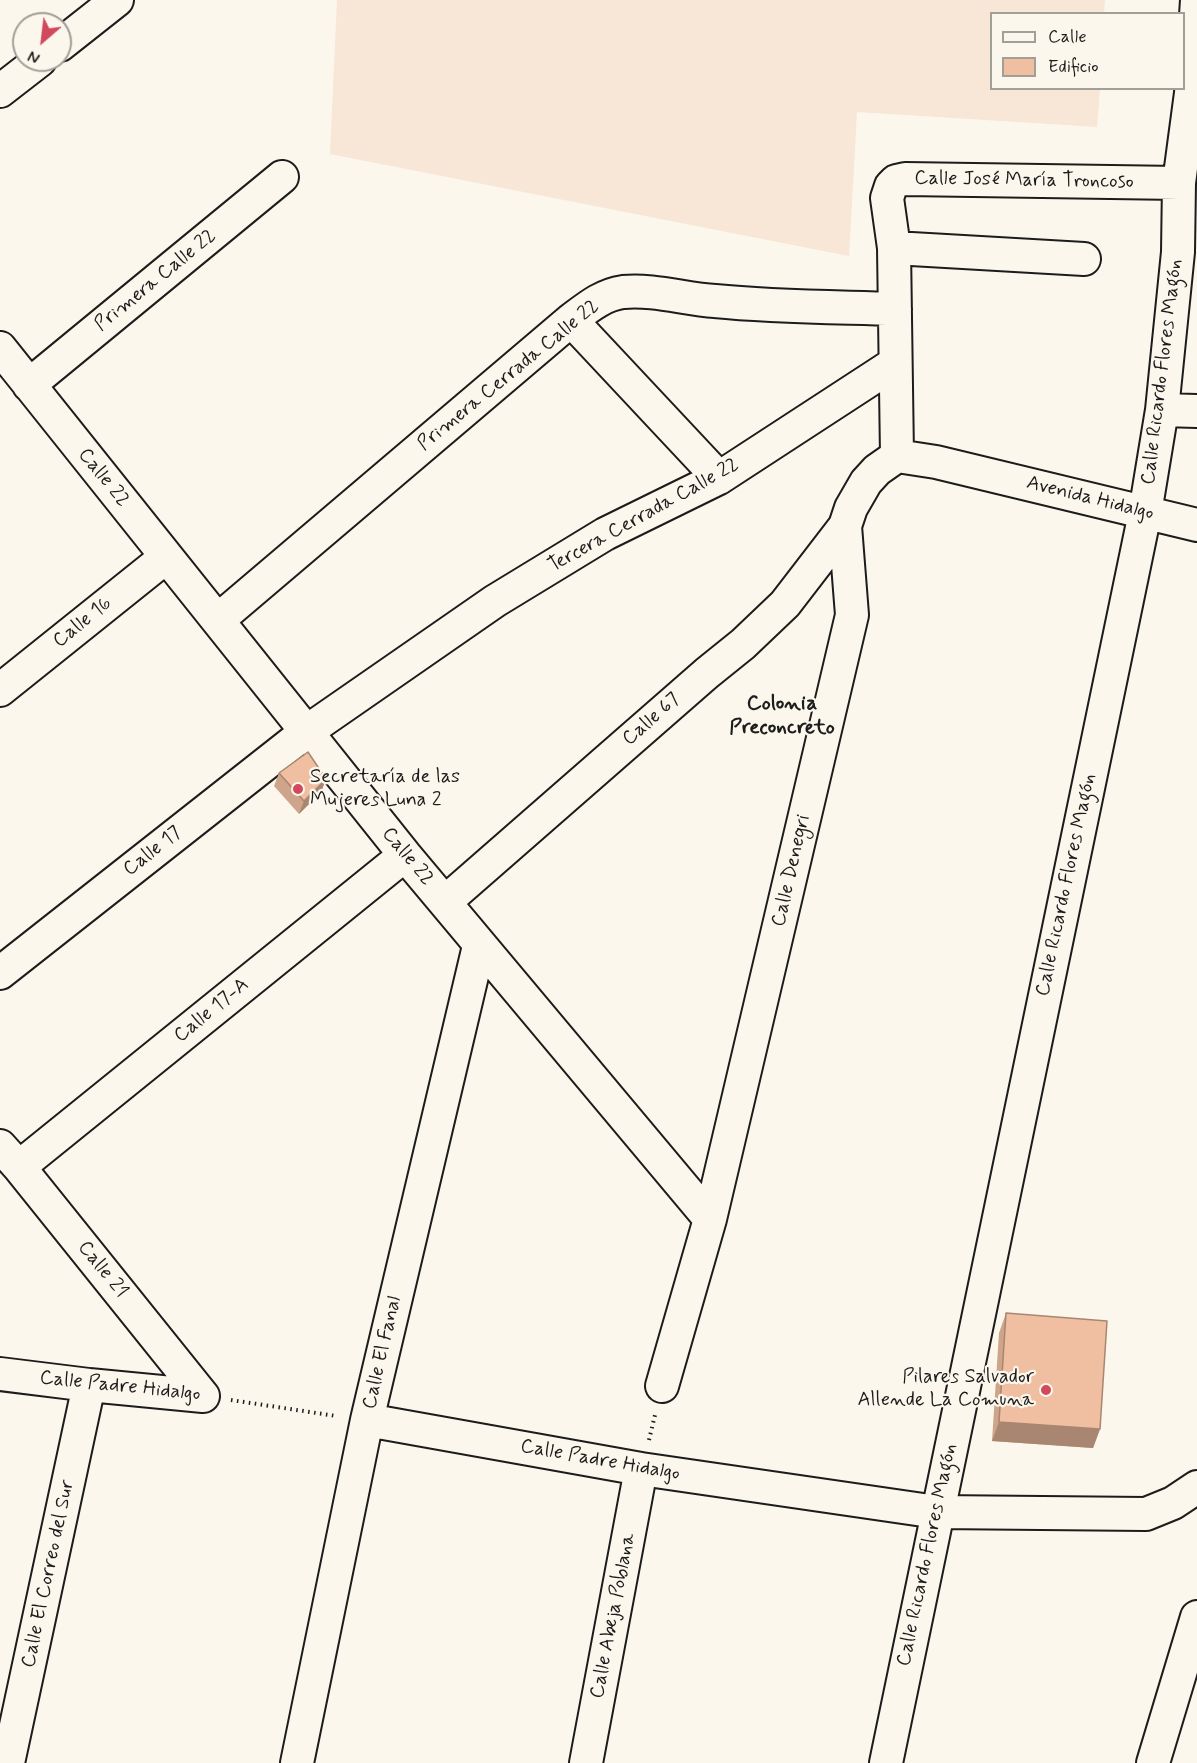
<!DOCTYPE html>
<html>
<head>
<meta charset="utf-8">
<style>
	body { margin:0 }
	#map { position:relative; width:1197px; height:1763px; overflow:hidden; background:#fbf7ec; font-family:Mynerve,sans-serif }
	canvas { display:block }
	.legend { position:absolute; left:990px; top:12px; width:195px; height:78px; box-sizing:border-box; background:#fbf7ec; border:2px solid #a29f99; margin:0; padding:8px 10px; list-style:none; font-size:18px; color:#1c1c1c }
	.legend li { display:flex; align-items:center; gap:12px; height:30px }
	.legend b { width:30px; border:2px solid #a29f99 }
	.north { position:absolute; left:12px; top:12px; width:60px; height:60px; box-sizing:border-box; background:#fbf7ec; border:2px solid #a29f99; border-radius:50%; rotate:208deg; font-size:16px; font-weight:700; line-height:24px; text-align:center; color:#1c1c1c }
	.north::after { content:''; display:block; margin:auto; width:21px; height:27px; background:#d1495b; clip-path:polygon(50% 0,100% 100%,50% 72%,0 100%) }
</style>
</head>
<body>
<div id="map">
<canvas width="1197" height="1763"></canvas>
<ul class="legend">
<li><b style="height:8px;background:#fbf7ec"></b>Calle</li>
<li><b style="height:16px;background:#f0bfa1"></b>Edificio</li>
</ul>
<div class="north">N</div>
</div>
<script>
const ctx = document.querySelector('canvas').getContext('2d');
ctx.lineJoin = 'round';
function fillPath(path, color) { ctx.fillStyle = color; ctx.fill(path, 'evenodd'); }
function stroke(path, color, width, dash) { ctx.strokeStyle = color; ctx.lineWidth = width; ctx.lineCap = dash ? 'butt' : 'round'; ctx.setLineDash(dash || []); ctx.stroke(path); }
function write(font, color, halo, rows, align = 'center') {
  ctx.font = font + ' Mynerve,sans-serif'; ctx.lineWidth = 4.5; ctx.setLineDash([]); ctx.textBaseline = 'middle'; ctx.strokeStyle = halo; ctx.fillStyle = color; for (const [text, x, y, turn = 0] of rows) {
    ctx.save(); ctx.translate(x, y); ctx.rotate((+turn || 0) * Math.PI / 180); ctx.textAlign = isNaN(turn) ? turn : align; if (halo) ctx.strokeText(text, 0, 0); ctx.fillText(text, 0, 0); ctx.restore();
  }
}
const built = new Path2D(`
	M337,0H1105L1104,13L992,14V88L1100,89L1097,127L857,112L849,256L330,154Z`);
const path = new Path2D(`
	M231,1400L336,1416
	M649,1440L655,1415`);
const minor = new Path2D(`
	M60,45L117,0
	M0,91L40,60
	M894,248L1084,259
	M571,320L719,478
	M0,348L405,855L710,1219
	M29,385L282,177
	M1162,410L1197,411
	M897,456L894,248L887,198L891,186L896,181L905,179L1179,183
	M218,620L571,320C587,308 602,295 623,292C653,289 685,299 715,301C775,307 835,307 895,309
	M0,690L166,557
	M445,902L707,673L743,644L785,604L845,526
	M0,973L306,732L495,601L605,534L719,478L894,364
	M0,1146L19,1167L203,1396
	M19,1167L405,855
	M0,1374L89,1385L203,1396
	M662,1386L710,1219L852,615L845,526L851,508L866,482L877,470L897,456L936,462L1197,525
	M367,1420L641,1469L937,1512L1146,1514L1173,1503L1197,1487
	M8,1763L89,1385
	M297,1763L367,1420L479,946
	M586,1763L641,1469
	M886,1763L1145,513L1162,410L1178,252L1179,183L1191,93L1197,0
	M1153,1763L1197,1617`);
const wall = new Path2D(`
	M279,773L326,779L321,792L299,814L274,786Z
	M1006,1313L1100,1429L1093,1448L992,1441L999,1333Z`);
const shadedWall = new Path2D(`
	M326,779L321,792L299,814L304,801Z
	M999,1422L1100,1429L1093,1448L992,1441Z`);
const building = new Path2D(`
	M308,752L326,779L304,801L279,773Z
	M1006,1313L1107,1321L1100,1429L999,1422Z`);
const markers = [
	[298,789,6,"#d1495b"],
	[1046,1390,6,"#d1495b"]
];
const streetNames = [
	["Calle José María Troncoso",1024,181,1],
	["Primera Calle 22",156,281,-39],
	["Calle Ricardo Flores Magón",1163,372,-83],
	["Primera Cerrada Calle 22",509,376,-39],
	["Calle 22",103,478,51],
	["Avenida Hidalgo",1090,499,14],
	["Tercera Cerrada Calle 22",644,516,-29],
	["Calle 16",83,623,-39],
	["Calle 67",652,720,-41],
	["Calle 17",153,852,-38],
	["Calle 22",407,857,50],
	["Calle Denegri",792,871,-77],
	["Calle Ricardo Flores Magón",1067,885,-78],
	["Calle 17-A",212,1011,-39],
	["Calle 21",102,1270,51],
	["Calle El Fanal",383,1353,-77],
	["Calle Padre Hidalgo",120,1387,6],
	["Calle Padre Hidalgo",600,1461,10],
	["Calle Ricardo Flores Magón",928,1555,-78],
	["Calle El Correo del Sur",49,1574,-78],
	["Calle Abeja Poblana",614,1616,-79]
];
const poiNames = [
	["Secretaría de las",310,778],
	["Mujeres Luna 2",310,801],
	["Pilares Salvador",1034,1378,"right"],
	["Allende La Comuna",1034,1401,"right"]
];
const neighbourhoodNames = [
	["Colonia",782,705],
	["Preconcreto",782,729]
];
fillPath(built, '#f8e6d6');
stroke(minor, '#1c1c1c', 36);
stroke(path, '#1c1c1c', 4, [1.5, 4.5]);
stroke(minor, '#fbf7ec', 32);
fillPath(wall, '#cea48a');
fillPath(shadedWall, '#a88671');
fillPath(building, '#f0bfa1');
stroke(building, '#a88671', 1.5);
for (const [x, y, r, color] of markers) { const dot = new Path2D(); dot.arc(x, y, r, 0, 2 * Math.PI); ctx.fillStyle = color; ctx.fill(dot); stroke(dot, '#fbf7ec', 2); }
write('20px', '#1c1c1c', '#fbf7ec', streetNames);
write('20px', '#1c1c1c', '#fbf7ec', poiNames, 'left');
write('bold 21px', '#1c1c1c', '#fbf7ec', neighbourhoodNames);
</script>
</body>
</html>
